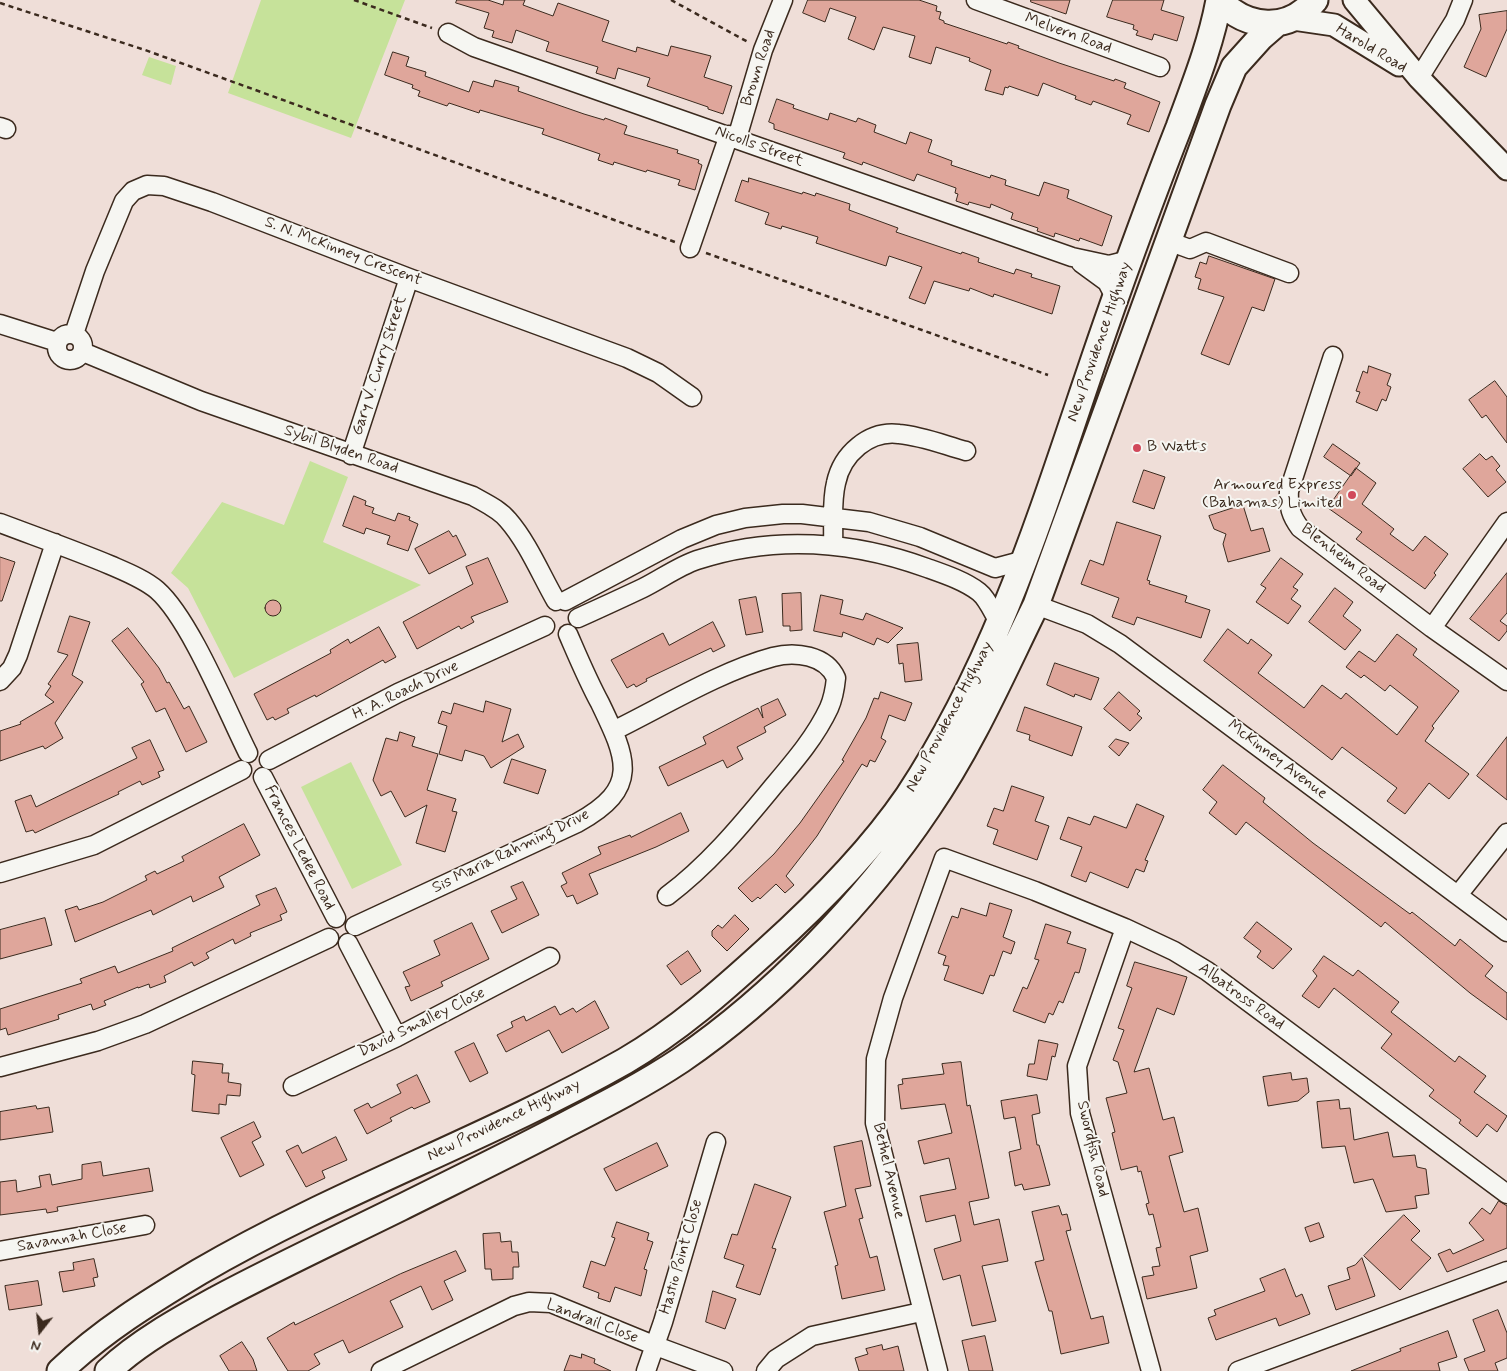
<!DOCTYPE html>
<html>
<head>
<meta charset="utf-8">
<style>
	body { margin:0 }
	#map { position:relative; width:1507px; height:1371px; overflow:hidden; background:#efded8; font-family:Mynerve,sans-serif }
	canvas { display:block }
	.north { position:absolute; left:15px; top:1306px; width:50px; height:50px; -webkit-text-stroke:4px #f6f6f2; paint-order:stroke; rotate:196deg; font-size:14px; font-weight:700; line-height:20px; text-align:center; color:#3b2a1e }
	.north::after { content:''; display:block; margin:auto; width:18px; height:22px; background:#3b2a1e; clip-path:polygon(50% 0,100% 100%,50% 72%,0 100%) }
</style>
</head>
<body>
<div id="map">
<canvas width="1507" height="1371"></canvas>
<div class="north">N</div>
</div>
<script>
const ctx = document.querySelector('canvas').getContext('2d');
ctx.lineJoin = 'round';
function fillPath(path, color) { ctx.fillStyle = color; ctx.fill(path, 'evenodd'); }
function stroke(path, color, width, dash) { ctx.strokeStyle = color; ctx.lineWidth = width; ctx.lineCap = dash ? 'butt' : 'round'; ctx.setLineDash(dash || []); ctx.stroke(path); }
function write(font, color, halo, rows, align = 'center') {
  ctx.font = font + ' Mynerve,sans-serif'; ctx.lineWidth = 4; ctx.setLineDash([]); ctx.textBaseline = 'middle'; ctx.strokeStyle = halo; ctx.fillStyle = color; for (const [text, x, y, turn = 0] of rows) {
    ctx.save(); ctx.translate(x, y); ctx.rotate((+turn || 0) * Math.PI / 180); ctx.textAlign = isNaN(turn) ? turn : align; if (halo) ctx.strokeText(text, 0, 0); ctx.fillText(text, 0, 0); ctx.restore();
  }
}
const green = new Path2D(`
	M261,0H405L351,138L228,93Z
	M149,57L176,66L171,85L142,75Z
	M310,461L348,477L323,542L421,585L234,678L188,588L171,573L222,502L284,525Z
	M351,762L402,865L352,889L301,787Z`);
const building = new Path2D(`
	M457,0H488L503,5L504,0H525L523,5L553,16L558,3L609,21L602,41L636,52L637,47L668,56L671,46L711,56L704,77L732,86L723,114L708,109V107L647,86L650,78L618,68L615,79L596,73L598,67L546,51L549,42L516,30L512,43L492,37L494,31L484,28L489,13L456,3Z
	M808,0H919L937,6L936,11L941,12L939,19L944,21V23L1007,44L1008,42L1019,46L1018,48L1059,63L1114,81L1115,79L1126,83L1124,88L1160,102L1149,132L1127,124L1131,115L1093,101L1091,105L1075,99L1076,96L1043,83L1038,96L1009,86L1008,88L1005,87L1003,95L985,90L991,70L969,61L970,58L936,47L931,64L909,57L915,36L883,27L874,50L848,39L856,17L830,8L825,22L803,13Z
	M1031,0H1070L1066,14L1031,2Z
	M1113,0H1164L1161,10L1184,17L1177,41L1154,34L1152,40L1136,35L1138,31L1133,29L1134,25L1107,17Z
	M1507,11V29L1486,77L1464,67L1481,29L1479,15Z
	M393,52L409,57L406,66L426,72L425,76L469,92L473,81L493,87L495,80L519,87L518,91L584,114L604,120L605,118L627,126L624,134L678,150L677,153L699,160L698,163L702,165L695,190L678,185L680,180L647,170L646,172L614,162L613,165L598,160L600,154L542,134L544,129L480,110L479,113L449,103L447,106L418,96L420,91L412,88L413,85L385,75Z
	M777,99L794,105L793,108L828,120L830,113L856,122L858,118L876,125L874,132L906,144L910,132L932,140L928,152L952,161L951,165L990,178L991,175L1006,180L1005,185L1039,196L1044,182L1069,190L1067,198L1112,216L1102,246L1080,238L1079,241L1055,233L1054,237L1037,231L1038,228L1011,219L1013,213L991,204L990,208L969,202L968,205L956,201L958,194L955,193L956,188L917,174L914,181L863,162L862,165L843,158L845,153L774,129V124L769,122Z
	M749,178L802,194L803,192L815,196L816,193L850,204L849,210L898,228L896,232L961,254L962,252L979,258L978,262L1014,274L1016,269L1032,274L1031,277L1060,286L1052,314L994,294L993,297L970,288L969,291L934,281L925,304L909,298L922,267L889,256L886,266L816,243L818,237L782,226L781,229L765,224L769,213L735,201L742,180L748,182Z
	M1209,256L1275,279L1264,311L1252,307L1229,365L1201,354L1224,297L1198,289L1201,279L1195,277L1200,262L1206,264Z
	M1369,366L1391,374L1387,385L1391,387L1386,401L1382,399L1377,411L1356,402L1360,392L1356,391L1363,371L1367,373Z
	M1495,381L1507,397V443L1486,415L1482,418L1469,400Z
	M1333,444L1360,463L1351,476L1324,457Z
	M1480,454L1486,460L1492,456L1500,466L1496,470L1506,482L1488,497L1463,469Z
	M1356,468L1376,483L1362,504L1394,529L1390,534L1413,551L1425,536L1448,554L1434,573L1436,575L1425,589L1356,539L1362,532L1328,508Z
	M1144,470L1165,477L1154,509L1133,502Z
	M354,496L366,501L365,505L374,508L372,513L395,521L398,513L410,517L409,520L418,524L408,551L387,544L390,536L366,528L364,534L343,526Z
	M1243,505L1251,531L1263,528L1270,551L1228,562L1223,544L1226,534L1214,529L1209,516Z
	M1117,522L1161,536L1147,580L1150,581L1149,584L1187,596L1185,602L1210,610L1201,638L1137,617L1134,625L1112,617L1119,598L1081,584L1090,560L1103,565Z
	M449,531L453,537L456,535L466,555L429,574L415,549Z
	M0,557L15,562L2,601H0Z
	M488,558L508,602L471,617L474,622L461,629L459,626L417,649L403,622L473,584L466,567Z
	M1281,558L1303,574L1293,587L1298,590L1291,599L1301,606L1288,624L1256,602L1266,588L1261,585Z
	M1507,573V613L1500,621L1507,626V631L1499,641L1470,619Z
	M1335,588L1353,602L1343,616L1361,630L1345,650L1309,622Z
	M801,593L802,630L790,631V626H783L782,594Z
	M821,595L843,600L840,614L863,620L866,613L903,628L888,643L877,638L874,645L843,632L842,637L814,631Z
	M756,597L763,632L746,635L739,600Z
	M265 608a8 8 0 1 1 16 0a8 8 0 1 1-16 0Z
	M70,616L90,622L72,675L83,682L55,723L63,738L45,749L43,746L0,761V731L21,724L20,722L54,702L45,695L51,686L48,684L68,655L58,652Z
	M713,622L725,646L713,652L711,648L646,679L647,681L636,687L634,684L627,688L611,660L663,633L669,645Z
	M379,627L396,657L385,663L383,660L316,697L315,695L287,709L289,713L275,720L273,717L267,720L254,694L331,653L330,650L348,639L350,643Z
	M128,628L159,668L167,683L169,682L184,709L189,706L207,742L186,752L165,708L156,712L141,684L144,682L112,641Z
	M1228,629L1248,644L1251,639L1272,655L1258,673L1304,708L1322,685L1341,699L1346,693L1397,735L1418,707L1390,685L1385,691L1364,675L1361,678L1346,667L1359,651L1375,662L1397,634L1417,649L1413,655L1459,691L1432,726L1434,728L1425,741L1469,774L1449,799L1429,783L1405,814L1387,801L1397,788L1342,747L1332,760L1204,661Z
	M918,643L922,680L905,682L903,663L899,664L897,645Z
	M1055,663L1099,678L1091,700L1075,694L1074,697L1047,685Z
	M881,692L912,703L905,721L889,715L881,738L886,741L875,762L870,760L867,767L862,764L817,836L786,876L794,885L785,893L776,884L760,899L758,897L752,902L738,888L774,854L800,823L844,761L842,760L866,718L874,698L878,699Z
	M1119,692L1140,711L1137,714L1142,718L1130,731L1104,709Z
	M778,699L786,715L764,727L766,732L737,747L743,759L727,768L723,760L668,786L659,767L706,744L703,737L758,708L763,718L761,707Z
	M486,701L511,709L502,742L518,734L524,747L491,768L484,756L465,750L462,761L439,754L447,726L438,723L442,711L451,714L454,703L483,712Z
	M1025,707L1082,727L1072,756L1029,740L1030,735L1017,731Z
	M400,732L415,737L412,746L438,754L427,790L456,799L452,811L457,812L445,852L416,843L427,805L405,817L391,791L381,796L373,780L386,738L397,741Z
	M1507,737V800L1477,776Z
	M1116,739L1129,743L1119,756L1109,747Z
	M150,740L164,770L158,772L160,777L142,785L140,781L118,792L119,794L35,833L33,830L26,832L15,801L31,795L36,807L137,758L132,748Z
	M512,759L546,770L538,794L504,783Z
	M1223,765L1265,798L1263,802L1313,843L1410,914L1412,912L1455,946L1460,939L1493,966L1485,976L1507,993V1020L1470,993L1385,922L1381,927L1246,822L1236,835L1209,813L1217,802L1203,790Z
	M1012,786L1044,797L1035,821L1049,826L1037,860L993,844L998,830L987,826L994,808L1003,811Z
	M1137,804L1164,816L1145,860L1148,861L1144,872L1136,869L1128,888L1090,872L1086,882L1071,876L1082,847L1060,839L1068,817L1090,825L1094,816L1126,828Z
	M681,813L689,831L656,847L589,874L598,894L577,904L573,895L567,897L561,886L567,883L562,873L601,854L598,847L630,835L631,837Z
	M244,824L260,855L219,877L224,887L193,902L191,896L153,915L151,910L75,942L65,910L77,906L79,910L103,902L147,880L145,876L155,871L157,874L184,861L182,857Z
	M523,882L539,915L502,933L491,911L517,899L511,887Z
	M276,888L287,912L280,915L282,920L250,933L251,936L235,944L233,939L206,953L209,958L194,966L192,962L164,976L166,982L150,988L149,984L138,988V987L104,1001L106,1005L93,1010L91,1004L58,1015L59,1019L8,1035L6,1028L0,1030V1009L82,983L80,979L115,966L118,973L173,951L172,948L260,905L256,896Z
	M990,903L1012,910L1003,937L1015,942L1011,954L1003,951L994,976L990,975L983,994L944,980L949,966L943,965L946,956L938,953L952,916L958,918L961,908L986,916Z
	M735,915L749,929L727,951L712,936V931L718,925L722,928Z
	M45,918L52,945L0,959V930Z
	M1257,922L1292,949L1273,969L1257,957L1261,951L1244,938Z
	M472,923L489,959L441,982L443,986L411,1001L405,987L410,986L403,972L440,955L434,941Z
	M1046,924L1071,932L1067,943L1086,949L1079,973L1075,972L1063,1003L1059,1001L1053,1015L1049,1013L1045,1023L1013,1011L1023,987L1027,989L1039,960L1035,959Z
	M688,951L701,971L681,985L667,966Z
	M1324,956L1353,976L1358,970L1399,1002L1391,1012L1455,1062L1459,1056L1486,1076L1474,1092L1507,1116L1497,1132L1487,1124L1477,1137L1459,1123L1461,1120L1429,1096L1434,1090L1381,1048L1392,1034L1334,988L1319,1008L1302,996L1317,976L1313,971Z
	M1135,962L1187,977L1174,1015L1157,1008L1134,1072L1149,1068L1163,1120L1174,1117L1183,1152L1169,1156L1184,1212L1198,1208L1208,1251L1190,1256L1197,1288L1147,1299L1142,1277L1154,1275L1152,1267L1160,1266L1156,1248L1161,1247L1153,1214L1149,1215L1146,1204L1149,1203L1141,1171L1138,1172L1137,1166L1121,1170L1112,1133L1115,1132L1106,1098L1127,1093L1118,1062L1113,1060L1124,1030L1118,1028L1132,988L1127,986Z
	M595,1001L609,1028L562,1053L549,1030L506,1052L497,1035L513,1027L511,1022L524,1016L526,1021L555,1006L560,1015L573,1008L576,1012Z
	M1039,1040L1058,1044L1055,1057L1052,1056L1047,1080L1027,1076L1029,1064H1034Z
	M474,1043L488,1073L470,1082L455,1052Z
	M193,1061L223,1064L222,1073H229L228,1082L241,1084L240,1096L227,1095L226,1105L219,1104V1114L192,1111L195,1075L192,1074Z
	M961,1062L967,1106L970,1105L989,1198L969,1202L974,1225L999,1219L1008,1261L982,1266L996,1321L972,1326L960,1275L943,1280L934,1249L961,1241L955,1215L926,1222L920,1196L956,1189L949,1158L924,1164L918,1141L952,1133L945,1104L901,1109L898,1085L903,1084L902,1079L944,1074L942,1064Z
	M1291,1073L1292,1080L1307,1078L1309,1092L1298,1101L1268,1106L1263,1077Z
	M417,1075L430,1102L414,1109L412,1107L390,1118L392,1121L367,1134L354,1110L368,1103L371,1108L401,1093L397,1085Z
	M1037,1095L1040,1113L1032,1115L1037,1145H1039L1050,1185L1024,1190L1022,1184L1015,1186L1009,1152L1021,1149L1015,1117L1004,1119L1001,1101Z
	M1339,1100L1340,1109L1350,1108L1354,1140L1388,1132L1393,1157L1415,1155L1417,1167L1426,1169L1429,1194L1415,1196L1417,1208L1386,1212L1373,1179L1354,1183L1345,1146L1322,1148L1317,1102Z
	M36,1106L37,1109L49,1107L53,1132L0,1140V1112Z
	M254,1122L261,1137L252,1142L264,1165L240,1177L221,1138Z
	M336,1137L347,1160L322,1171L325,1178L306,1187L286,1151L298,1145L302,1153Z
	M862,1141L871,1186L855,1189L863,1218L859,1219L870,1258L877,1256L885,1290L842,1299L835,1266L838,1265L824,1212L846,1206L834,1147Z
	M657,1143L668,1166L616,1191L604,1169Z
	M101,1162L103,1176L149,1168L153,1191L57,1207L58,1211L47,1213L46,1209L0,1215V1182L16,1180L17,1192L41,1187L39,1176L50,1174L52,1185L82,1179V1165Z
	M755,1184L791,1197L772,1248L776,1249L760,1295L736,1287L744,1265L724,1258L732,1234L737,1235Z
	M1499,1201L1507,1206V1248L1447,1272L1438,1254L1450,1249L1453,1254L1484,1240L1469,1223L1482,1208L1490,1214Z
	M1059,1206L1062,1215L1067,1214L1071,1230L1066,1231L1091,1319L1103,1316L1109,1343L1061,1354L1052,1311H1049L1035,1262L1044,1260L1032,1212Z
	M1404,1215L1420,1231L1411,1240L1431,1258L1400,1290L1364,1256Z
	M617,1222L649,1233L647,1240L653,1242L644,1269L647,1270L641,1296L615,1287L610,1302L598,1298L599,1293L583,1287L591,1261L605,1266L615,1238L612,1237Z
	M1319,1223L1324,1237L1310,1242L1305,1228Z
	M500,1233L501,1242L511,1241L512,1252H518L519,1267H513V1279L492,1280L491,1269H485L483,1234Z
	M456,1251L466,1271L444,1281L453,1300L432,1310L421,1286L390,1301L403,1327L349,1353L343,1340L314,1354L320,1364L308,1371H288L267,1338L294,1322L295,1325L400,1274Z
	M1362,1258L1375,1296L1336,1310L1328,1286L1350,1279L1347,1268L1355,1265Z
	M94,1259L98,1277L93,1278L95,1286L63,1292L59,1272L74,1270L73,1263Z
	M1285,1269L1296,1297L1302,1294L1310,1314L1279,1326L1276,1318L1216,1340L1208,1318L1216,1315L1214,1310L1265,1291L1260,1279Z
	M38,1281L42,1305L9,1310L5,1286Z
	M713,1291L736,1299L725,1329L706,1322Z
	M1498,1310L1507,1333V1358L1495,1363L1498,1371H1469L1464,1359L1485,1351L1473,1320Z
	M1448,1331L1457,1357L1438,1363L1440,1371H1351L1401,1351L1400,1349Z
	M985,1336L993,1371H969L962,1341Z
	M242,1342L253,1359L257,1371H229L220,1356Z
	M882,1345L883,1350L898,1346L904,1371H859L855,1358L868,1354L866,1349Z
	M582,1354L595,1359L594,1363L611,1371H564L570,1355L581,1358Z`);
const path = new Path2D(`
	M354,0L432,28
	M671,0L748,42
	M0,3L145,50L675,242
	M706,253L1048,375`);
const minor = new Path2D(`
	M976,0L1160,67
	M448,33L474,47L1072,257L1109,265L1129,260
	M1419,78L1455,20L1463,0
	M0,127L6,129
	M737,138L763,50L783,0
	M1168,241L1190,249L1206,242L1289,273
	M690,248L729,135
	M1081,263L1107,282L1115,297
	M0,324L57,342
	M57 347a13 13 0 1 1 26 0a13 13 0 1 1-26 0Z
	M74,334L95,271L124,201L133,191L147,185L164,186L212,202L409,278L627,358L658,373L692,397
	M83,352L201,401L473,496C485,503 499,509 508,520C528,543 541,575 556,601
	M1333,356L1289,491C1288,506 1291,516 1300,528L1432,628L1507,681
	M351,455L409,278
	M0,523C37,537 74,550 110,565C126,572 144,579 157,590C190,619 227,711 248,753
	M833,545C834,525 831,503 836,483C842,454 869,430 899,434C922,436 944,445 966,451
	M565,601L682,539L716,525L745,518L783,514H802L869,522L920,537L995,568L1025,560
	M1036,605L1087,624L1120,644L1507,932
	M578,618C600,608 622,598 643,588C661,579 679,566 697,560C774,535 853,541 927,568C944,574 965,581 979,592C988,599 994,615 1000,624
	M1432,628L1507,522
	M0,681L12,668L18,655L55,543
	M613,731C662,707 721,671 773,657C795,651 826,655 836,678C835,688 833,699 829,708C815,738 792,764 771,789C739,828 707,866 667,896
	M269,760L398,693L545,626
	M263,777L336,918
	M0,873L94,845L242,770
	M1458,895L1507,833
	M355,926L577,823C641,788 627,759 600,703C588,681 578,657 568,634
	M1125,928L1077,1066L1080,1113L1151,1371
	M348,943L397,1037
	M0,1067L98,1041L145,1024L329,938
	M293,1086L397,1037L550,957
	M0,1251L145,1225
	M381,1371L514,1306L529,1302L551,1303L656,1346L723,1371
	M646,1371L663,1322L716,1142
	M766,1371L776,1359L812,1336L921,1312
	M938,1371L875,1123L876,1059L893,998L944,858L1035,891L1125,928L1174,951L1207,971L1507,1194
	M1238,1371L1507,1271`);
const major = new Path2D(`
	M1354,0L1419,78L1507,169
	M1293,19L1334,25L1399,65`);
const highway = new Path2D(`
	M1219,0C1247,29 1288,33 1315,0
	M60,1371C102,1331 149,1302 199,1272C336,1192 487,1139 625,1061C678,1030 722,991 767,950C818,904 869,853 908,796C1009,644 1055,466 1116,296C1136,240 1157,183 1179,127C1194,86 1211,44 1219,0
	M108,1371C139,1342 179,1320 217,1299C277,1267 339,1238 400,1208C456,1180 512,1153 567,1124C606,1104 645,1084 681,1060C773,997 866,901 928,808C972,744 1002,674 1036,605L1218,105L1234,67L1261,37L1276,24`);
const markers = [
	[1137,448,5,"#d1495b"],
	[1352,495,5,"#d1495b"]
];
const streetNames = [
	["Melvern Road",1068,34,20],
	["Harold Road",1371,49,31],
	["Brown Road",759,68,-72],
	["Nicolls Street",759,147,20],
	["S. N. McKinney Crescent",343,252,21],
	["New Providence Highway",1100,342,-71],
	["Gary V. Curry Street",380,366,-72],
	["Sybil Blyden Road",341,450,19],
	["Blenheim Road",1343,559,38],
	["H. A. Roach Drive",406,691,-26],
	["New Providence Highway",950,717,-62],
	["McKinney Avenue",1277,760,37],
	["Frances Ledee Road",299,848,63],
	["Sis Maria Rahming Drive",511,852,-26],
	["Albatross Road",1241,997,36],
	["David Smalley Close",422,1023,-26],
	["New Providence Highway",504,1121,-26],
	["Swordfish Road",1092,1149,77],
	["Bethel Avenue",888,1171,77],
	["Savannah Close",72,1238,-10],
	["Hastio Point Close",682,1257,-74],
	["Landrail Close",592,1322,21]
];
const poiNames = [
	["B Watts",1147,448],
	["Armoured Express",1342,486,"right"],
	["(Bahamas) Limited",1342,504,"right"]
];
fillPath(green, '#c6e29a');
fillPath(building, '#dfa69b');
stroke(building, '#3b2a1e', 1);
stroke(minor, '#3b2a1e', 21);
stroke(major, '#3b2a1e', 25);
stroke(highway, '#3b2a1e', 29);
stroke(path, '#3b2a1e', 2.5, [5, 4]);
stroke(minor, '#f6f6f2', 18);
stroke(major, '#f6f6f2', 21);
stroke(highway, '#f6f6f2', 25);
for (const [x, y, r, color] of markers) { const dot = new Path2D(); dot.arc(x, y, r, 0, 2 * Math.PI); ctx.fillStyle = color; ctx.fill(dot); stroke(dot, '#f6f6f2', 2); }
write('16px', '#3b2a1e', '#f6f6f2', streetNames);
write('16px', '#3b2a1e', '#f6f6f2', poiNames, 'left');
</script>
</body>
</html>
